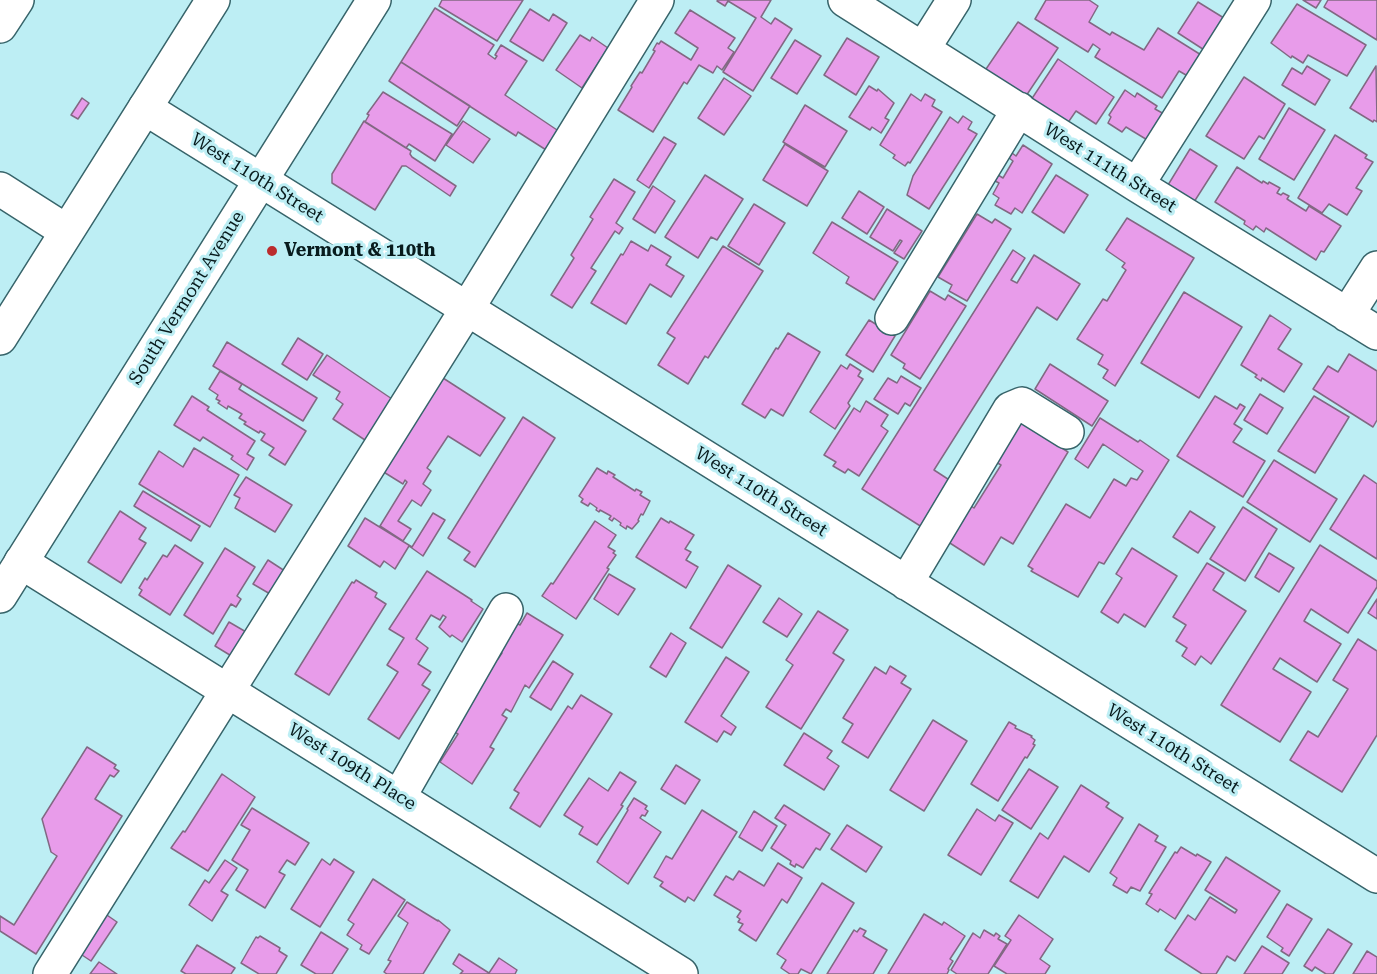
<!DOCTYPE html>
<html>
<head>
<meta charset="utf-8">
<style>
	body { margin:0 }
	canvas { display:block; background:#bdeef4 }
</style>
</head>
<body>
<canvas width="1377" height="974"></canvas>
<script>
const ctx = document.querySelector('canvas').getContext('2d');
ctx.lineJoin = 'round';
function fillPath(path, color) { ctx.fillStyle = color; ctx.fill(path, 'evenodd'); }
function stroke(path, color, width, dash) { ctx.strokeStyle = color; ctx.lineWidth = width; ctx.lineCap = dash ? 'butt' : 'round'; ctx.setLineDash(dash || []); ctx.stroke(path); }
function write(font, color, halo, rows, align = 'center') {
  ctx.font = font + ' "Roboto Serif",serif'; ctx.lineWidth = 6; ctx.setLineDash([]); ctx.textBaseline = 'middle'; ctx.strokeStyle = halo; ctx.fillStyle = color; for (const [text, x, y, turn = 0] of rows) {
    ctx.save(); ctx.translate(x, y); ctx.rotate((+turn || 0) * Math.PI / 180); ctx.textAlign = isNaN(turn) ? turn : align; if (halo) ctx.strokeText(text, 0, 0); ctx.fillText(text, 0, 0); ctx.restore();
  }
}
const building = new Path2D(`
	M442,0H523L497,41L439,6Z
	M718,0H771L761,17L771,24L775,18L792,29L753,91L723,72L756,18L728,1L725,6L717,1Z
	M1046,0H1089L1098,6L1089,22L1110,35L1112,32L1144,50L1158,28L1206,58L1193,79L1179,71L1162,98L1095,57L1100,49L1093,44L1088,52L1035,19Z
	M1303,0H1321L1316,8Z
	M1328,0H1377V40L1324,7Z
	M1198,2L1232,23L1212,55L1178,33Z
	M1297,4L1366,45L1347,76L1308,55L1303,63L1292,56L1291,58L1271,43Z
	M435,8L494,45L488,54L495,59L497,56L495,55L501,45L527,61L505,95L566,136L554,155L518,132L516,136L401,62Z
	M530,9L549,21L553,14L567,23L543,61L510,41Z
	M690,10L735,38L728,48L734,52L722,70L717,66L713,73L699,65L687,84L684,82L653,132L618,110L632,87L631,86L640,72L642,73L655,51L653,50L657,43L659,44L661,41L691,60L698,48L675,33Z
	M1018,22L1058,48L1024,99L984,72Z
	M580,35L590,41L592,37L608,48L582,88L556,70Z
	M847,38L879,57L856,95L824,75Z
	M795,40L821,56L797,94L771,78Z
	M1058,59L1114,97L1096,124L1076,111L1067,124L1031,100Z
	M401,62L470,106L457,126L389,81Z
	M1307,66L1330,80L1315,105L1282,85L1292,68L1302,74Z
	M1376,66L1377,122L1374,120L1373,122L1350,108Z
	M1244,77L1285,104L1264,139L1259,136L1244,159L1206,136Z
	M724,78L751,96L724,135L698,118Z
	M869,86L877,91L878,89L894,103L885,118L889,120L881,133L872,127L870,130L849,117Z
	M1125,90L1135,97L1137,93L1157,106L1155,109L1166,115L1149,141L1126,127L1122,132L1108,123L1111,117L1109,115Z
	M383,92L452,134L435,161L409,144L406,148L365,122L369,115L367,114Z
	M911,94L921,101L925,94L935,100L932,106L942,112L910,163L908,162L905,166L893,158L895,155L880,145Z
	M82,98L89,103L78,119L71,115Z
	M805,105L847,131L825,167L783,142Z
	M1289,108L1325,130L1294,180L1259,159Z
	M963,116L972,122L968,129L977,134L929,209L907,195L913,176L950,117L958,123Z
	M364,121L411,151L410,154L412,157L456,186L450,196L406,166H402L375,210L332,183V174Z
	M463,121L490,139L473,163L446,145Z
	M1335,135L1367,155L1365,158L1373,162L1356,188L1362,191L1347,215L1329,204L1322,213L1298,198Z
	M664,137L676,144L649,188L637,180Z
	M785,144L828,171L807,206L763,180Z
	M1023,145L1052,164L1022,213L1015,208L1011,214L995,205L999,198L993,194L999,183L995,181L998,175L1003,178L1013,161L1009,158L1012,153L1016,156Z
	M1190,149L1217,166L1194,202L1168,185Z
	M1237,167L1262,183L1263,181L1268,184L1269,182L1280,188L1277,193L1281,195L1283,193L1289,196L1287,199L1306,211L1309,206L1341,226L1324,252L1321,251L1316,260L1266,228L1264,232L1256,226L1253,230L1244,224L1245,221L1215,202Z
	M705,175L743,199L717,240L711,237L698,258L665,237Z
	M1056,175L1088,195L1064,233L1032,212Z
	M614,179L635,192L616,223L623,228L619,234L615,231L591,268L596,271L572,308L551,295L574,258L571,255L593,219L590,217Z
	M653,186L675,201L655,233L633,219Z
	M859,191L884,207L867,234L842,218Z
	M754,204L785,223L759,265L728,246Z
	M887,209L922,231L904,259L894,253L902,241L900,240L893,251L870,237Z
	M977,214L992,223L995,219L1011,229L967,301L949,291L952,285L938,277Z
	M1127,218L1194,258L1115,386L1103,378L1108,370L1098,364L1103,355L1077,339L1103,299L1107,301L1126,270L1122,267L1125,263L1106,250Z
	M832,222L898,262L874,300L846,283L849,277L813,253Z
	M631,241L648,251L651,245L671,257L666,265L684,276L671,297L650,284L626,324L591,303L621,254L623,255Z
	M723,246L763,271L708,358L705,356L688,384L658,365L675,338L667,333Z
	M1013,250L1025,258L1011,280L1017,283L1034,255L1080,284L1057,320L1037,307L934,470L954,483L925,529L862,489Z
	M930,291L945,300L948,295L966,306L920,379L903,368L905,364L891,355Z
	M1184,292L1242,327L1199,398L1141,363Z
	M1270,315L1291,329L1278,349L1302,364L1284,392L1262,378L1261,381L1255,377L1257,375L1241,365Z
	M869,320L895,336L873,372L846,355Z
	M788,333L820,352L783,416L771,409L765,418L742,404L776,348L778,349Z
	M298,338L323,354L307,380L282,364Z
	M227,342L317,398L303,421L213,366Z
	M1349,354L1377,371V420L1373,427L1313,389L1328,366L1338,372Z
	M327,355L395,401L368,442L333,419L343,404L336,399L340,392L313,375Z
	M850,364L861,371L858,376L863,379L848,403L850,406L835,429L810,412L841,365L847,369Z
	M1050,364L1108,401L1092,426L1035,389Z
	M220,371L242,384L239,389L306,431L285,465L269,455L274,448L261,440L265,434L260,431L259,433L244,424L246,422L239,418L242,414L228,406L227,409L218,403L220,401L216,399L218,395L209,389Z
	M901,376L921,388L910,406L905,403L898,414L874,399L888,378L897,383Z
	M443,378L505,418L480,456L448,436L427,468L431,471L423,484L431,490L421,506L412,500L398,521L411,529L403,541L380,526L407,482L405,480L403,484L382,471L405,438Z
	M1260,394L1283,408L1267,434L1244,420Z
	M192,396L209,407L207,410L255,441L247,454L254,458L247,470L231,459L233,456L203,437L200,441L174,425Z
	M1215,396L1237,409L1240,404L1245,407L1234,424L1242,429L1233,442L1265,461L1243,497L1177,456Z
	M1314,396L1349,417L1315,473L1278,451Z
	M866,401L888,415L881,426L888,431L859,476L848,469L845,473L833,466L836,462L824,455L854,408L860,412Z
	M523,417L555,438L475,567L464,560L470,552L448,538Z
	M1015,417L1068,452L1013,544L1001,537L984,565L939,536L962,500L974,508L1001,465L989,458Z
	M1100,418L1138,442L1140,440L1169,460L1104,564L1099,562L1078,597L1031,571L1033,569L1028,566L1066,504L1090,518L1114,479L1126,486L1131,478L1137,480L1143,471L1103,444L1088,468L1075,459Z
	M194,448L239,475L210,527L139,484L159,451L183,467Z
	M1274,460L1337,499L1310,542L1247,502Z
	M597,468L607,474L608,471L615,475L613,477L635,491L636,489L642,492L640,495L650,501L643,515L641,514L638,520L639,521L632,529L627,526L626,529L620,525L621,523L614,518L612,521L609,519L611,516L600,510L599,512L596,510L597,508L590,503L588,506L581,502L583,499L579,496Z
	M1364,475L1377,484V559L1330,529Z
	M246,477L292,505L275,532L235,508L240,498L234,495Z
	M143,491L200,526L191,541L134,506Z
	M1243,507L1277,529L1245,581L1210,559Z
	M120,511L146,528L139,539L146,543L121,583L88,562Z
	M1190,511L1215,527L1198,553L1173,537Z
	M433,513L445,520L423,556L409,546L395,569L384,561L380,567L348,546L365,518L412,547Z
	M661,518L669,523L670,521L694,535L685,549L691,552L686,560L698,567L686,588L636,557Z
	M595,521L616,535L608,547L615,551L613,553L616,555L607,568L609,569L576,619L542,596L551,583L553,584Z
	M175,545L203,563L170,615L139,595L142,590L139,588L145,578L147,580L163,555L167,557Z
	M1320,545L1377,581V587L1348,633L1311,609L1304,621L1341,644L1317,682L1280,658L1273,669L1311,692L1280,742L1221,705Z
	M225,548L255,567L237,596L241,599L236,607L231,604L213,634L184,615Z
	M1132,548L1177,576L1145,627L1124,614L1118,623L1101,612L1122,578L1116,574Z
	M1269,553L1294,568L1279,592L1255,577Z
	M268,560L291,575L277,598L253,584Z
	M1207,563L1224,573L1213,590L1246,611L1211,664L1201,656L1195,665L1182,656L1187,648L1176,641L1186,625L1173,617Z
	M728,565L761,586L722,648L690,628Z
	M427,571L472,600L471,601L483,609L462,642L452,635L450,637L439,627L446,617L443,615L440,620L431,615L416,639L428,648L418,664L431,672L422,685L430,690L399,739L368,719L398,672L387,665L404,638L389,629Z
	M609,574L635,589L618,615L594,599Z
	M356,580L377,593L375,597L386,604L329,695L295,674L352,582L354,583Z
	M779,598L802,614L787,637L763,622Z
	M1377,599V619L1368,613Z
	M818,611L848,630L833,653L844,660L801,729L766,707L793,665L786,660Z
	M527,613L563,635L529,688L525,685L511,712L506,709L502,715L507,718L490,747L494,749L472,784L440,762L458,734L454,732L471,704L467,702L496,657L498,659L502,653L497,650L515,622L520,625Z
	M229,622L253,636L238,660L215,646Z
	M671,633L686,643L666,677L650,667Z
	M1358,639L1377,651V735L1342,792L1290,760L1308,731L1318,737L1348,689L1333,680Z
	M726,657L749,672L721,716L736,727L731,735L724,731L717,742L685,722Z
	M553,661L573,674L551,710L530,697Z
	M890,666L906,676L901,683L911,689L868,758L842,742L853,724L843,718L875,667L886,674Z
	M581,695L612,714L540,827L510,808L519,793L514,790L568,706L572,709Z
	M933,720L967,741L924,811L890,790Z
	M1009,722L1016,726L1015,728L1032,736L1031,737L1035,740L1033,744L1035,745L1027,758L1025,757L998,801L971,784Z
	M804,733L832,751L827,758L839,766L824,790L784,765Z
	M87,747L116,765L114,768L119,771L114,777L110,775L95,799L122,816L36,954L0,931V916L14,925L57,856L51,852L42,819Z
	M676,765L700,780L685,804L661,789Z
	M1029,769L1058,787L1031,829L1002,810Z
	M620,772L636,782L621,805L623,806L597,845L579,834L583,827L564,815L589,778L608,791Z
	M222,774L255,797L208,871L171,848L183,831L185,832Z
	M1081,785L1109,803L1106,807L1123,818L1089,872L1064,856L1038,898L1010,881L1040,833L1048,839Z
	M634,798L647,806L645,809L648,811L645,816L642,815L640,818L661,832L628,884L597,862L628,810L627,809Z
	M784,805L830,834L820,850L816,848L803,868L796,864L795,867L790,864L791,861L771,848L786,825L775,818Z
	M252,808L309,843L295,865L287,860L279,872L285,875L265,908L236,890L248,870L232,860L250,830L241,825Z
	M977,809L995,821L999,815L1013,823L981,875L948,855Z
	M702,810L737,832L694,901L688,897L685,902L660,886L663,882L654,877L666,856L672,859Z
	M754,811L777,826L762,851L739,837Z
	M1139,824L1158,836L1155,841L1166,847L1140,891L1131,887L1127,893L1113,885L1117,878L1110,873Z
	M847,825L882,847L866,872L831,849Z
	M1181,847L1196,856L1197,854L1211,862L1175,919L1160,909L1158,912L1146,904L1152,894L1149,893L1175,852L1177,853Z
	M1226,857L1280,891L1235,961L1227,956L1216,974H1202L1165,950L1188,915L1195,920L1210,897L1235,913L1237,910L1205,890Z
	M322,859L330,865L334,859L354,872L320,927L291,909Z
	M225,860L237,868L221,891L228,895L212,921L189,905L205,880L209,883Z
	M778,863L802,878L787,903L782,899L756,941L739,930L743,924L738,922L740,919L737,917L741,911L714,895L726,876L733,880L739,871L764,886Z
	M373,879L405,900L369,954L360,949L362,945L347,935L354,924L348,920Z
	M822,883L854,903L811,974L801,969L798,974H790L781,968L786,960L777,954Z
	M407,902L438,921V920L450,930L423,974H387L384,972L391,961L388,960L408,923L398,916Z
	M1287,904L1312,919L1289,956L1281,951L1283,948L1267,937Z
	M101,911L117,922L91,961L76,951Z
	M924,914L942,925L944,922L965,936L950,959L953,961L948,969L949,970L947,974H888Z
	M1019,915L1053,939L1040,959L1050,966L1045,974H1007L994,966L1011,940L1005,936Z
	M860,928L866,931L863,936L887,950L873,974H827L854,930L857,932Z
	M1328,929L1352,944L1333,974H1326L1315,967L1312,971L1304,966Z
	M984,930L994,936L996,933L1000,936L998,939L1007,944L988,974H957L951,970L973,933L980,938Z
	M321,932L348,949L332,974H316L301,965Z
	M260,936L280,948L279,951L287,956L276,974H259L241,963L256,937L258,938Z
	M197,945L235,968L231,974H186L181,971Z
	M1262,946L1289,963L1282,974H1244Z
	M1367,951L1377,957V974H1353Z
	M459,954L489,973L499,958L517,970L515,974H460L463,971L453,964Z
	M99,962L117,974H90Z`);
const minor = new Path2D(`
	M845,0L1137,185L1377,333
	M0,26L17,0
	M923,49L954,0
	M145,108L1377,876
	M1137,185L1254,0
	M0,189L66,231
	M1347,315L1377,268
	M892,318L1019,109
	M21,562L681,974
	M906,583L1010,409L1022,404L1067,432
	M399,797L506,610
	M50,974L467,309L657,0`);
const major = new Path2D(`
	M0,338L213,0
	M0,596L374,0`);
const markers = [
	[272,251,6,"#bb2c2d"]
];
const streetNames = [
	["West 111th Street",1110,168,32],
	["West 110th Street",257,178,32],
	["South Vermont Avenue",187,298,-58],
	["West 110th Street",761,492,32],
	["West 110th Street",1173,749,32],
	["West 109th Place",352,767,32]
];
const poiNames = [
	["Vermont & 110th",284,251]
];
fillPath(building, '#e89cea');
stroke(building, '#826883', 1.5);
stroke(minor, '#37646a', 36);
stroke(major, '#37646a', 36);
stroke(minor, '#fff', 33);
stroke(major, '#fff', 33);
for (const [x, y, r, color] of markers) { const dot = new Path2D(); dot.arc(x, y, r, 0, 2 * Math.PI); ctx.fillStyle = color; ctx.fill(dot); stroke(dot, '#bdeef4', 2); }
write('18px', '#081b1d', '#bdeef4', streetNames);
write('bold 18px', '#081b1d', '#bdeef4', poiNames, 'left');
</script>
</body>
</html>
